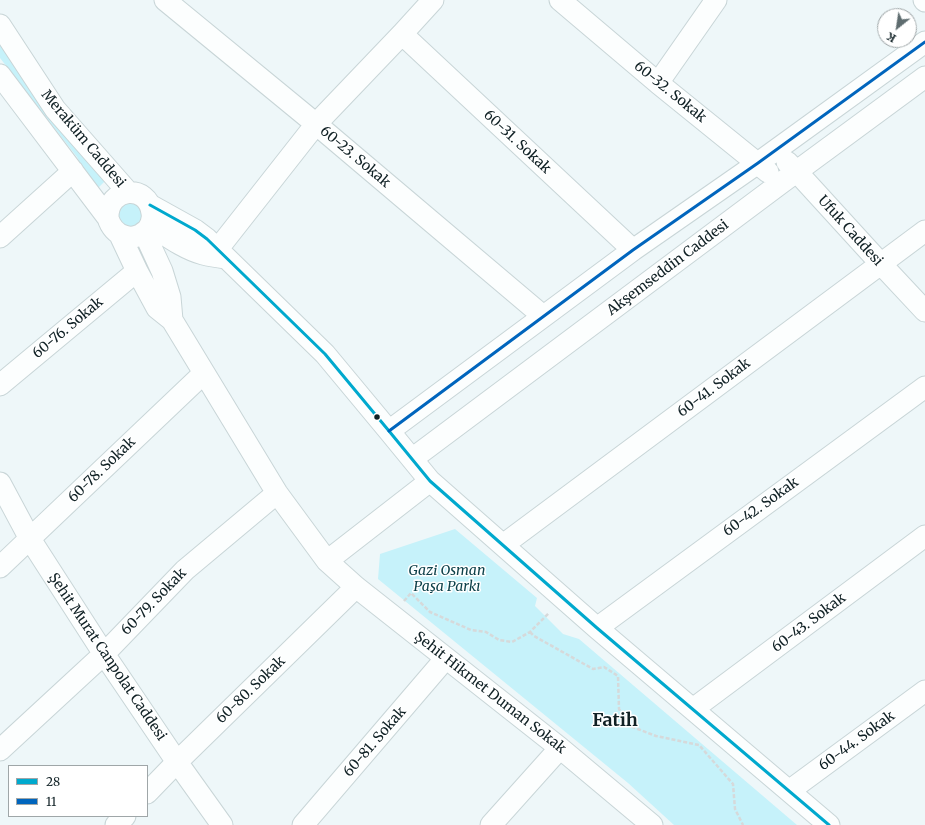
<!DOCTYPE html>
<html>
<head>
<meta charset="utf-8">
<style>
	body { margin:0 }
	#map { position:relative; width:925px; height:825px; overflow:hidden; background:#eef7f9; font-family:Merriweather,serif }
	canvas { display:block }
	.legend { position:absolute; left:8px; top:765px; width:140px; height:52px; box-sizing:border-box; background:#fff; border:1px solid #9fa6a8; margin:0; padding:5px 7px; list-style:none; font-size:12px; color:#102125 }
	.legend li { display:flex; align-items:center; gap:8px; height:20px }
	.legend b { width:20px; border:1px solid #9fa6a8 }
	.north { position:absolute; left:877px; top:8px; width:40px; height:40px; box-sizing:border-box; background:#fff; border:1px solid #9fa6a8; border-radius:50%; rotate:210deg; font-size:11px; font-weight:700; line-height:16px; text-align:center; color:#102125 }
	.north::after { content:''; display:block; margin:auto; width:14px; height:18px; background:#5e6c6f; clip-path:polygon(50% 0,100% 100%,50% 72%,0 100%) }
</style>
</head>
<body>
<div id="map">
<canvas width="925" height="825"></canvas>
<ul class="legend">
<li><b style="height:5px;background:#00a9ce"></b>28</li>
<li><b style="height:5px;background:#0065bd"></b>11</li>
</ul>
<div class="north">K</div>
</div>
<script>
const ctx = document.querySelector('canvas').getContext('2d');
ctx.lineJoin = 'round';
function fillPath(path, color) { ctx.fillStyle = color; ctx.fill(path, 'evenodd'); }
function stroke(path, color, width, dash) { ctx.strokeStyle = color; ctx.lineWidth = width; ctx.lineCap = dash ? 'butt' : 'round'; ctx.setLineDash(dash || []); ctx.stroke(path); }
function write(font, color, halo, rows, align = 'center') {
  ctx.font = font + ' Merriweather,serif'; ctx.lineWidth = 3; ctx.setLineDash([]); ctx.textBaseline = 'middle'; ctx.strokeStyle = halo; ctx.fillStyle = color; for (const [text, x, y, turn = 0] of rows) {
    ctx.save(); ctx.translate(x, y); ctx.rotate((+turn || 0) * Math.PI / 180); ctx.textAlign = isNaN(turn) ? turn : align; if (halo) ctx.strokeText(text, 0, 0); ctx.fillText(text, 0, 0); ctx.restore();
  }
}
const green = new Path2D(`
	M0,38L109,177L95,191L77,157L0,58Z
	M132,200L146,213L138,228L120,225L117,211L119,206Z
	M455,529L537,598L535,606L563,634L579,639L797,825H674L628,783L378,579L380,554Z`);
const path = new Path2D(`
	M404,601L411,593L430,612L471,630L486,632L499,640L512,642L530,632L549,613
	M530,632L534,636L593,669L604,667L618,676L619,709L630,726L656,736L699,745L733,784L735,809L743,825`);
const minor = new Path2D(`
	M165,0L316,124L543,316
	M560,0L658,83L768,172
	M924,0L925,1
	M0,25L55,109L128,192
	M402,34L633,250
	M0,75L108,218C113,236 133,244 147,230C151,225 153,219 152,213C148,183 107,187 108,218
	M658,83L716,0
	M787,162L797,172L881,264L925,311
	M150,205L195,230L207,239L325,354L389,431L430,481L597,628L829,825
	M150,225C167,236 184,249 203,254C211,256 218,257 226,258
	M144,232L162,271L170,297L172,320
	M120,235L137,271L157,308L172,320L277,493L327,561L356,587L560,748L652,825
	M0,237L73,171
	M217,250L316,124L402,34L433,0
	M0,385L137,271
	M389,431L633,250L758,163L925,42
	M412,459L781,183L925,77
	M0,483L30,539L104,654L177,762L222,825
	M503,545L925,231
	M327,561L430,481
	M0,567L204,373
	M597,628L925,387
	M693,709L925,536
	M0,750L104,654L185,570L277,493
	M789,791L925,691
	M147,793L177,762L356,587
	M116,825L125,816
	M303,825L446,658
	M491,825L560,748`);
const bus1 = new Path2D(`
	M150,205L195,230L207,239L325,354L389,431L430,481L597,628L829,825`);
const bus2 = new Path2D(`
	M389,431L633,250L758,163L925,42`);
const markers = [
	[377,417,3.5,"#102125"]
];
const streetNames = [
	["60-32. Sokak",670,92,39],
	["Meraküm Caddesi",83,139,50],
	["60-31. Sokak",517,142,43],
	["60-23. Sokak",355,157,40],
	["Ufuk Caddesi",850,231,48],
	["Akşemseddin Caddesi",668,268,-37],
	["60-76. Sokak",68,328,-40],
	["60-41. Sokak",714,388,-37],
	["60-78. Sokak",102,470,-44],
	["60-42. Sokak",761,507,-36],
	["60-79. Sokak",154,602,-46],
	["60-43. Sokak",809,623,-37],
	["Şehit Murat Canpolat Caddesi",107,657,56],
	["60-80. Sokak",251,690,-44],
	["Şehit Hikmet Duman Sokak",490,693,38],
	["60-44. Sokak",857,741,-36],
	["60-81. Sokak",375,742,-49]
];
const parkNames = [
	["Gazi Osman",447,571],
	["Paşa Parkı",447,587]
];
const districtNames = [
	["Fatih",615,721]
];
fillPath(green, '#c6f2fa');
stroke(minor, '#c8d5d7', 23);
stroke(path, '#d6d9da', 2.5, [4, 2]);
stroke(minor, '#fcfefe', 21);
stroke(bus1, '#00a9ce', 3);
stroke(bus2, '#0065bd', 3);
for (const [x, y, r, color] of markers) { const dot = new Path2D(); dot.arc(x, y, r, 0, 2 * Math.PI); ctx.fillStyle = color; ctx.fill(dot); stroke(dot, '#fff', 1.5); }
write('14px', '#102125', '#fff', streetNames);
write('italic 14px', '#0d414a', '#fff', parkNames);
write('bold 18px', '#102125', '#fff', districtNames);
</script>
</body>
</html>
